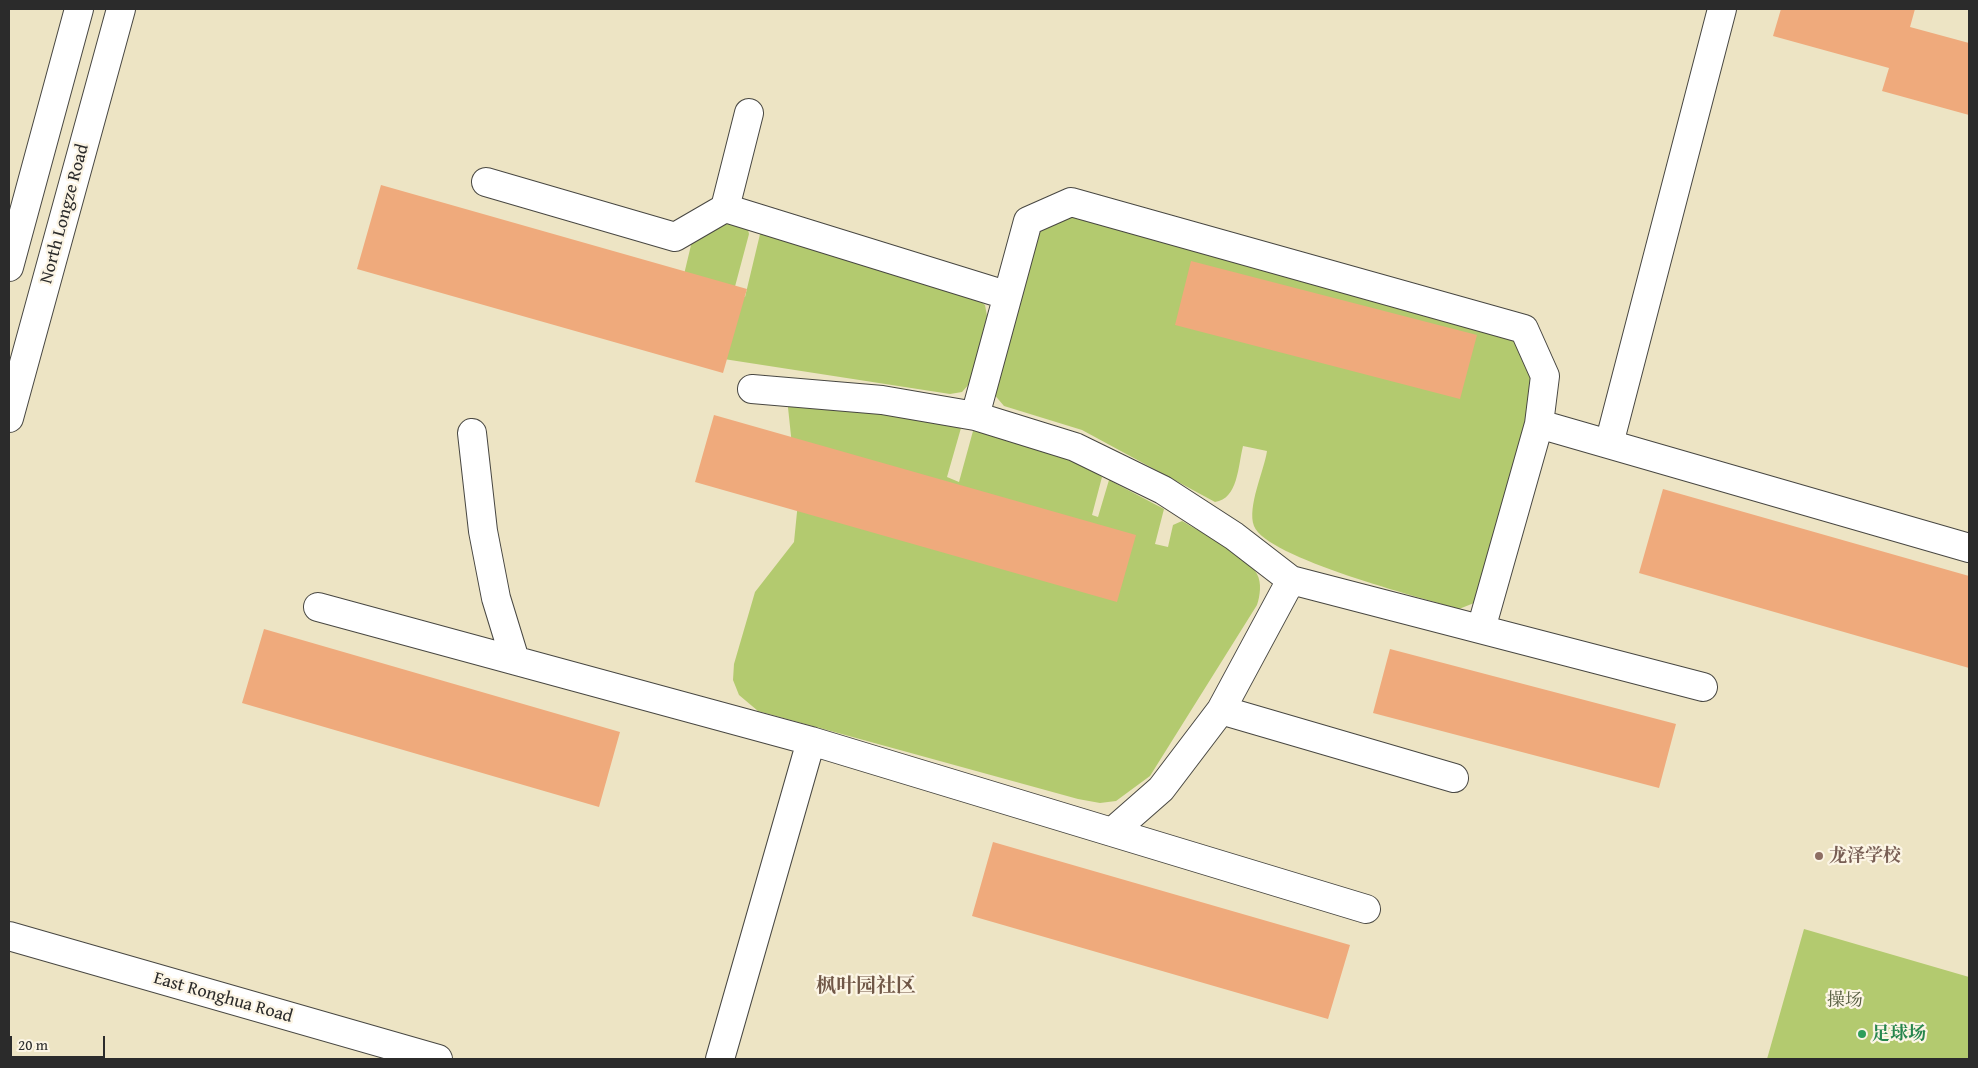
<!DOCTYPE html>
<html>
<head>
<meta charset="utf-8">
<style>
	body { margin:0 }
	#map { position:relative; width:1978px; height:1068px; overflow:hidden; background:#ede4c4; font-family:"Gentium Book Plus",serif }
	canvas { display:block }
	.frame { position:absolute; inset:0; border:10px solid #2b2b2b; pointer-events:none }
	.scale { position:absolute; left:10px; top:1036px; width:95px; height:22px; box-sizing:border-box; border:2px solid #2b2b2b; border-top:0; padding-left:6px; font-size:15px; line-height:18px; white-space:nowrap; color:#2b2b2b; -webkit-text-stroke:4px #fcf5e5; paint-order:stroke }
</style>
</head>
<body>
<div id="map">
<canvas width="1978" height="1068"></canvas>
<div class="frame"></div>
<div class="scale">20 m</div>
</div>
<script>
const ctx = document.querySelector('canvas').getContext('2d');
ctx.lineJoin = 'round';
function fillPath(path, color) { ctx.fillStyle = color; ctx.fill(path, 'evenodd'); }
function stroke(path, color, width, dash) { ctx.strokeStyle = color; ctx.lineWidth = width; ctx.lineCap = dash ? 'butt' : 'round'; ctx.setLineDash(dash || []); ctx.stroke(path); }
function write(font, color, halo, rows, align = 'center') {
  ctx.font = font + ' "Gentium Book Plus","Noto Serif SC",serif'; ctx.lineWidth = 4.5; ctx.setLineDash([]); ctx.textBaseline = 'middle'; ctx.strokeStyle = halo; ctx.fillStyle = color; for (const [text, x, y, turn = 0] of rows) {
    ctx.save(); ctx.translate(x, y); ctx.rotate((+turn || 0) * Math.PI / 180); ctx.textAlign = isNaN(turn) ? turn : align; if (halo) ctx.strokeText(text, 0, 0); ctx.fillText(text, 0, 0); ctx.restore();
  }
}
const green = new Path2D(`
	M1086,215L1517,341L1530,370L1531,395L1483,594L1474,603L1459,609C1423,598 1266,558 1254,526C1247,507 1264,471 1267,451L1243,446C1238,466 1238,499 1215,502L1082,430L1004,406L993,393L1029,240C1048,220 1058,216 1086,215Z
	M719,221L747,225L749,234L733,294L745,297L761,230L975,297L985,305L987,316L970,383L962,392L950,394L685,353L670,333L692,241Z
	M787,398L961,428L947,477L959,482L973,431C1019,440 1064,450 1102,477L1092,515L1098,517L1109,480L1164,509L1155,544L1168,547L1173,525L1182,521C1202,533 1247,554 1257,574C1262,583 1260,596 1257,605L1150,776L1116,801L1100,803L1078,799L758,711L739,695L733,680L734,664L755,592L794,542L798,502Z
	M1804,929L1969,977V1059H1767Z`);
const building = new Path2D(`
	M1781,9H1915L1910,27L1969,43V115L1882,91L1889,68L1773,36Z
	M381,185L747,289L723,373L357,269Z
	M1191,261L1477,335L1460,399L1175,325Z
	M714,415L1136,535L1117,602L695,482Z
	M1663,489L1969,576V668L1639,573Z
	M264,629L620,732L599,807L242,703Z
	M1390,649L1676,724L1659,788L1373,713Z
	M993,842L1350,945L1328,1019L972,916Z`);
const minor = new Path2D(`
	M749,113L725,208L1006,295
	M486,182L675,237L725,208
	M752,389L882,400L975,416L1075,447L1163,490L1234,536L1291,580L1703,687
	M975,416L1028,221L1071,202L1524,329L1545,376L1539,424L1481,629
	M1539,424L1969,548
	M472,433L483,531L496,598L515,660
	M1609,444L1722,9
	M318,607L811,741L1366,909
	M1221,710L1454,778
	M1112,832L1161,789L1221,710L1291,580
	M9,936L438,1059
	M720,1059L811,741`);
const major = new Path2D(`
	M9,267L79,9
	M9,418L121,9`);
const markers = [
	[1819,856,5,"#8d6e63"],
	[1862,1034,5,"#2e9e5b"]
];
const streetNames = [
	["North Longze Road",65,214,-75],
	["East Ronghua Road",223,998,16]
];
const educationNames = [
	["龙泽学校",1829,856]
];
const parkNames = [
	["操场",1845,1001]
];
const leisureNames = [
	["足球场",1872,1034]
];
const quarterNames = [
	["枫叶园社区",866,987]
];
fillPath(green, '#b3ca6f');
fillPath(building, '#efaa7c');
stroke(minor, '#484742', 30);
stroke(major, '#484742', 30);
stroke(minor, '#fff', 28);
stroke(major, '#fff', 28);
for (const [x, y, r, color] of markers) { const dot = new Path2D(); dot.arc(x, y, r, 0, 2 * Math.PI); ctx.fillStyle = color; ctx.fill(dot); stroke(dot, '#fcf5e5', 2); }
write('18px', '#2b2b2b', '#fcf5e5', streetNames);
write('bold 18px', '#785e54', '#fcf5e5', educationNames, 'left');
write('18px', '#545b3f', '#fcf5e5', parkNames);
write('bold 18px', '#27864d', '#fcf5e5', leisureNames, 'left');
write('bold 20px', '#705747', '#fcf5e5', quarterNames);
</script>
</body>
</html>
